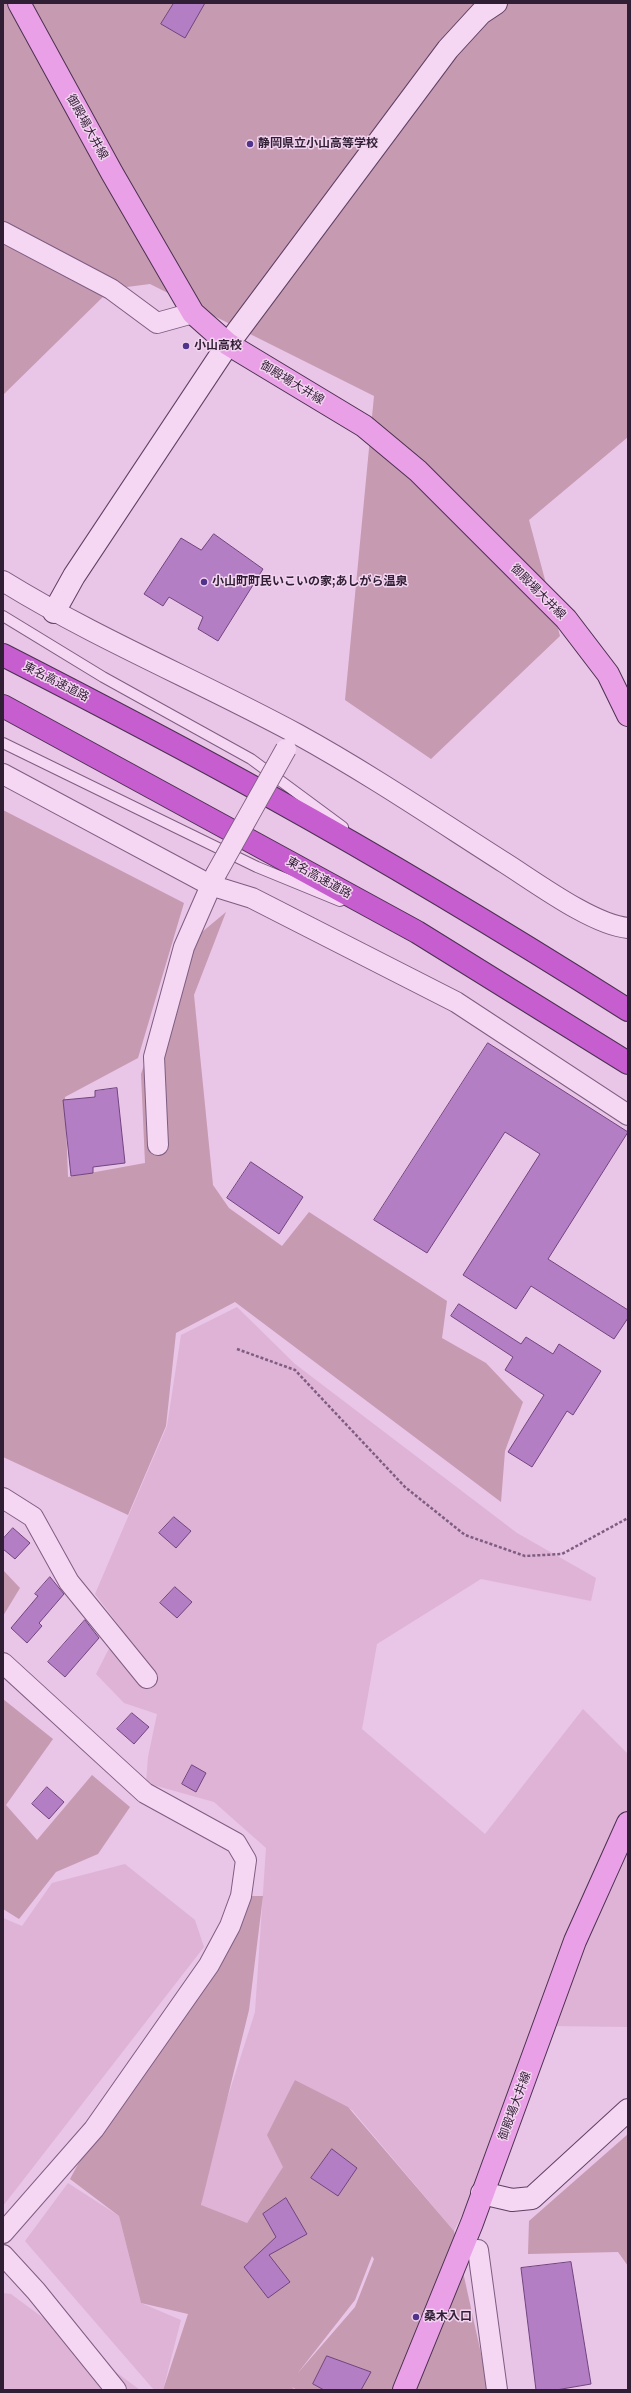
<!DOCTYPE html>
<html>
<head>
<meta charset="utf-8">
<style>
	body { margin:0 }
	#map { position:relative; width:631px; height:2393px; overflow:hidden; background:#e9c5e7; font-family:Merriweather,serif }
	canvas { display:block }
	.frame { position:absolute; inset:0; border:4px solid #301f34; pointer-events:none }
</style>
</head>
<body>
<div id="map">
<canvas width="631" height="2393"></canvas>
<div class="frame"></div>
</div>
<script>
const ctx = document.querySelector('canvas').getContext('2d');
ctx.lineJoin = 'round';
function fillPath(path, color) { ctx.fillStyle = color; ctx.fill(path, 'evenodd'); }
function stroke(path, color, width, dash) { ctx.strokeStyle = color; ctx.lineWidth = width; ctx.lineCap = dash ? 'butt' : 'round'; ctx.setLineDash(dash || []); ctx.stroke(path); }
function write(font, color, halo, rows, align = 'center') {
  ctx.font = font + ' Merriweather,"Noto Sans JP",serif'; ctx.lineWidth = 3; ctx.setLineDash([]); ctx.textBaseline = 'middle'; ctx.strokeStyle = halo; ctx.fillStyle = color; for (const [text, x, y, turn = 0] of rows) {
    ctx.save(); ctx.translate(x, y); ctx.rotate((+turn || 0) * Math.PI / 180); ctx.textAlign = isNaN(turn) ? turn : align; if (halo) ctx.strokeText(text, 0, 0); ctx.fillText(text, 0, 0); ctx.restore();
  }
}
const farmland = new Path2D(`
	M237,1307L295,1364L517,1533L596,1578L591,1601L481,1579L377,1644L362,1729L485,1834L583,1709L628,1754V2027L554,2026L454,2231L352,2110L295,2080L286,2172L247,2223L200,2216L206,2165L255,2012L266,1848L214,1802L146,1783L148,1757L157,1714L124,1703L96,1674L120,1627L95,1594L167,1426L181,1335Z
	M125,1864L195,1920L204,1947L3,2206V1918L22,1926L52,1883Z
	M68,2183L119,2216L141,2303L181,2320L163,2390H154L25,2241Z
	M3,2293L11,2294L140,2390H3Z`);
const green = new Path2D(`
	M3,3H628V437L529,520L560,636L431,759L345,700L374,396L150,284L111,289L3,395Z
	M3,810L184,903L138,1058L65,1097L68,1177L145,1163L141,1074L184,947L226,912L194,995L213,1185L229,1208L282,1246L309,1212L447,1301L442,1338L486,1363L523,1402L505,1451L501,1502L235,1302L176,1333L166,1426L128,1515L3,1457Z
	M3,1570L20,1588L3,1616Z
	M3,1699L53,1739L6,1805L37,1840L92,1775L130,1807L98,1854L56,1872L19,1919L3,1909Z
	M241,1896H263L249,2010L201,2205L247,2223L283,2167L267,2135L295,2080L348,2107L454,2231L489,2390H297L292,2387L295,2390H163L188,2314L141,2303L119,2216L70,2179L108,2109ZM372,2256L374,2259L355,2307L297,2374L355,2300Z
	M628,2134V2266L618,2252L528,2254L529,2221Z`);
const building = new Path2D(`
	M174,3H205L185,38L161,24Z
	M214,534L263,569L218,641L198,629L203,617L169,597L163,606L144,594L181,538L201,550Z
	M488,1043L628,1132L548,1259L628,1310V1318L614,1339L531,1286L516,1309L463,1275L540,1154L505,1132L427,1253L374,1220Z
	M117,1088L125,1163L93,1167V1173L71,1176L63,1100L95,1097V1091Z
	M251,1162L303,1197L279,1234L227,1198Z
	M459,1304L521,1344L526,1337L553,1354L559,1344L601,1371L573,1415L567,1411L532,1467L508,1452L544,1395L505,1370L513,1357L451,1316Z
	M174,1517L191,1531L176,1548L159,1533Z
	M13,1528L30,1543L15,1559L3,1549V1539Z
	M50,1577L64,1594L39,1623L42,1626L27,1643L11,1628L38,1596L35,1594Z
	M175,1587L192,1602L177,1618L160,1603Z
	M85,1620L99,1638L65,1677L48,1662Z
	M132,1713L149,1727L134,1744L117,1729Z
	M192,1765L206,1773L196,1792L182,1784Z
	M47,1787L64,1802L49,1819L32,1804Z
	M332,2149L357,2168L338,2196L311,2178Z
	M286,2198L307,2234L269,2255L290,2282L268,2298L244,2267L276,2237L263,2214Z
	M571,2262L591,2384L556,2390H536L521,2268Z
	M327,2356L371,2372L361,2390H324L313,2384Z`);
const path = new Path2D(`
	M237,1349L295,1370L405,1487L465,1535L525,1556L562,1554L628,1518`);
const lane = new Path2D(`
	M3,616L103,677L251,759L343,827
	M3,743L257,867L340,901`);
const street = new Path2D(`
	M3,232L111,289L157,323L193,313
	M3,581C97,639 199,681 297,734C368,773 436,819 505,863C535,882 593,925 628,928
	M3,774L210,885L252,898L456,1002L628,1115
	M158,1145L154,1057L184,947L216,874
	M3,1498L33,1517L69,1582L147,1678
	M3,1663L145,1793L236,1843L246,1860L241,1896L230,1926L209,1965L94,2129L3,2233
	M478,2250L497,2390
	M3,2255L36,2291L116,2390`);
const secondary = new Path2D(`
	M54,612L74,576L228,344L448,49L481,13L496,3
	M482,2193L512,2200L532,2198L628,2110`);
const primary = new Path2D(`
	M19,3L112,173L193,313L228,344L364,426L418,471L566,619L608,674L628,715
	M404,2390L472,2223L575,1941L628,1823`);
const highway = new Path2D(`
	M3,655C93,701 183,748 271,797C392,864 511,936 628,1010
	M3,706L417,932L628,1063`);
const streetBridge = new Path2D(`
	M216,874L286,749`);
const markers = [
	[250,144,4,"#51338b"],
	[186,346,4,"#51338b"],
	[204,582,4,"#51338b"],
	[416,2317,4,"#51338b"]
];
const streetNames = [
	["御殿場大井線",87,127,61],
	["御殿場大井線",292,383,31],
	["御殿場大井線",538,592,45],
	["東名高速道路",56,682,27],
	["東名高速道路",319,878,29],
	["御殿場大井線",515,2106,-70]
];
const poiNames = [
	["静岡県立小山高等学校",258,144],
	["小山高校",194,346],
	["小山町町民いこいの家;あしがら温泉",212,582],
	["桑木入口",424,2317]
];
fillPath(farmland, '#deb3d6');
fillPath(green, '#c69ab1');
fillPath(building, '#b37ec4');
stroke(building, '#70457f', 1);
stroke(lane, '#7e5d82', 12);
stroke(street, '#7e5d82', 22);
stroke(secondary, '#5f4064', 24);
stroke(primary, '#4b3050', 24);
stroke(highway, '#4b3050', 24);
stroke(path, '#7e5d82', 2.5, [3, 2]);
stroke(lane, '#f5d7f3', 10);
stroke(street, '#f5d7f3', 20);
stroke(secondary, '#f5d7f3', 22);
stroke(primary, '#e9a0e6', 22);
stroke(highway, '#c65ed0', 22);
stroke(streetBridge, '#7e5d82', 22, []);
stroke(streetBridge, '#f5d7f3', 20);
for (const [x, y, r, color] of markers) { const dot = new Path2D(); dot.arc(x, y, r, 0, 2 * Math.PI); ctx.fillStyle = color; ctx.fill(dot); stroke(dot, '#f2d3f0', 1.5); }
write('12px', '#301f34', '#f2d3f0', streetNames);
write('bold 12px', '#301f34', '#f2d3f0', poiNames, 'left');
</script>
</body>
</html>
